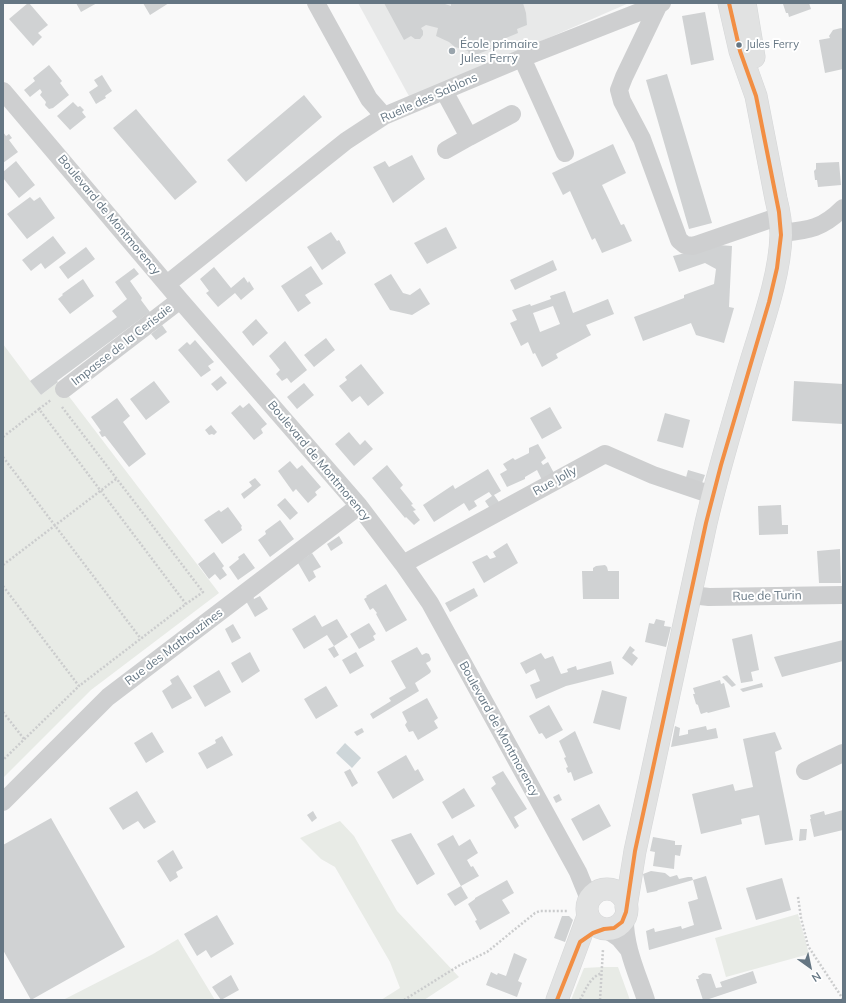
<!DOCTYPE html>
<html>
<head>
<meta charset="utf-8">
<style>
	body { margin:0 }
	#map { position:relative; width:846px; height:1003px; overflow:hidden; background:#f9f9f9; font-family:Mulish,sans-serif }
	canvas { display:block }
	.frame { position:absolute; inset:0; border:4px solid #657683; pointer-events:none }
	.north { position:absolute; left:790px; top:947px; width:40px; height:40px; -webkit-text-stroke:3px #fff; paint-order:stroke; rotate:147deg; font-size:11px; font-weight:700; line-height:16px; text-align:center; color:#657683 }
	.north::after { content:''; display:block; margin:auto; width:14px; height:18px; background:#657683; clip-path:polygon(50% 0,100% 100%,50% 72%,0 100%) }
</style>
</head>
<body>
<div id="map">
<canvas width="846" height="1003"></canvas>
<div class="frame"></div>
<div class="north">N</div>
</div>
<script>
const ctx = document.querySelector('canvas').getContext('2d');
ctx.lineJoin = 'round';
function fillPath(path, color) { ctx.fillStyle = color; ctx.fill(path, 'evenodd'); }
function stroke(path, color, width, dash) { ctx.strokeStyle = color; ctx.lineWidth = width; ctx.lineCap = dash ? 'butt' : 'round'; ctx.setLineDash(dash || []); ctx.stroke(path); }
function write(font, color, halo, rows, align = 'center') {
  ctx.font = font + ' Mulish,sans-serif'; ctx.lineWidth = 4; ctx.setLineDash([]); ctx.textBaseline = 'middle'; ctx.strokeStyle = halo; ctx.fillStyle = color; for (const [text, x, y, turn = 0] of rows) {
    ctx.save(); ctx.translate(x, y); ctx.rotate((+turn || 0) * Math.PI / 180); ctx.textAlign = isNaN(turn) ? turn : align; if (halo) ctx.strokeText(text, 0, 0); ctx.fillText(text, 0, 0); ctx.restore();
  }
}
const built = new Path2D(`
	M358,3H629L410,98Z`);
const green = new Path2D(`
	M3,344L41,395L58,382L219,593L91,690L3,778Z
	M340,821L354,836L397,911L459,977L424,1000H381L400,988L390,962L335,867L321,859L300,838Z
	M798,914L809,954L726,977L715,938Z
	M178,939L215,1000H63L153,954Z
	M602,967H618L630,1000H571L584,968Z`);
const water = new Path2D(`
	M345,743L361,758L352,768L336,753Z`);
const building = new Path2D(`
	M28,3H29L48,25L38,33L42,37L33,46L9,19Z
	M76,3H97L81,12Z
	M143,3H169L150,15Z
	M384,3H446L445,4L451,6V3H523L526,13L527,25L517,29L518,33L494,43L496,47L470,57L468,51L455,47L449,42L436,36L438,28L426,25L421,28L423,31V35L420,39H415L411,36L404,40Z
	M785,3H809L811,9L789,17L788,13H786L783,4Z
	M705,12L714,60L691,65L682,16Z
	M841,28L843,29V69L825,73L819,40L830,38L829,36L833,30Z
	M49,65L62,81L60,83L69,95L53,108L49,109L45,105L46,102L40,95L42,92L40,89L30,97L24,90L35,81L33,78Z
	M667,74L712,223L689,229L646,80Z
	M102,75L112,91L105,96L106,98L96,104L89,92L98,86L94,80Z
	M304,95L322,117L246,182L227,160Z
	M73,102L78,107L80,106L84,110L82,112L86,117L70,130L57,116Z
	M136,109L197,182L175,200L113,128Z
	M3,132L6,136L9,134L12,138L9,140L18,152L3,163Z
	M613,144L626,173L602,185L621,225L624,224L632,241L602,253L595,238L592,240L570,191L563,195L552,173Z
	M412,155L425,179L393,203L373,167L385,161L389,167Z
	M16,161L35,185L19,198L3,178V172Z
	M839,162L841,185L818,187L817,180H815L814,171L816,169V163Z
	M30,197L34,201L40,197L55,218L27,239L7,214Z
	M446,227L457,248L427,264L414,243Z
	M331,232L337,241L339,240L346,253L322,270L307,247Z
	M53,236L66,253L45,269L41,263L31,271L22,260Z
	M719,245L732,246L729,307L734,308L724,343L696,335L691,323L643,341L634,317L684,298V295L714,284L716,269L705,263L679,272L673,256Z
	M86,247L95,259L68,279L59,267Z
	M553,260L557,270L515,290L510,280Z
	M311,266L323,284L305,295L311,303L298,312L281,286Z
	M214,267L231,288L244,277L248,283L249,281L254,289L241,300L235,293L218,307L206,293L209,291L200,279Z
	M134,268L139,274L130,281L142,298L141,300L150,312L57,381L58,382L41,395L30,381L117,317L112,311L127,299L115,282Z
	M391,274L403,293L410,295L420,288L430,304L412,315L390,310L374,284Z
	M83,279L94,296L70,314L58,299L63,295L62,294Z
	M565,291L573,313L608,299L614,314L586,325L591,335L556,354L558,358L542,367L535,353L533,354L528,342L521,346L510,323L517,320L512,310L530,304L531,306L551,299L550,296ZM553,306L560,324L540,332L533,313Z
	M256,319L268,333L253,346L242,332Z
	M162,325L167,332L156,340L151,334Z
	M326,338L335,350L314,367L304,355Z
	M195,340L214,362L208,366L211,370L201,377L178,350L187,342L190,345Z
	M285,341L307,370L291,383L287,378L282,381L276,374L280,370L269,356Z
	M361,364L384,393L368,406L360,396L352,402L339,386L347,380L345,377Z
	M221,376L227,383L217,391L211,384Z
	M154,381L170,402L146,420L130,399Z
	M794,381L843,384V424L792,421Z
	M304,383L314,395L297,409L287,397Z
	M117,398L130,416L123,422L146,454L129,467L105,436L102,437L99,432L101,431L91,417Z
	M249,403L267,424L261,429L263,433L254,440L231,413L240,405L243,408Z
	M550,407L562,428L542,439L530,418Z
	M665,413L690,420L683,448L657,441Z
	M211,425L217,432L214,435L212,434L209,435L205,430Z
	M349,432L360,445L365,440L373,449L354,466L335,444Z
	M538,444L546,458L541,462L543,465L548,462L555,475L543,482L537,470L525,477V479L507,487L500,474L507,470L503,464L513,458L515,460L529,453V448Z
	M290,461L297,469L302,465L321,487L315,492L317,495L308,503L296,489L293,492L278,471Z
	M387,465L403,485L400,488L413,504L411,505L416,510L413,511L420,520L414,525L406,517L405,518L372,478Z
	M488,469L501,491L494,495L501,505L491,510L485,501L492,496L489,492L474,501L477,506L469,511L464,503L434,522L423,505L453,485L455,489Z
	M688,470L705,475L702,483L685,481Z
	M255,478L261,485L244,499L241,494L252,486L249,482Z
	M285,498L298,513L290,520L277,505Z
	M781,505L782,525H788V534L759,535L758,506Z
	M228,507L242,526L241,527L242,530L222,544L204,520L219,510L221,512Z
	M280,520L294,539L270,557L258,540L266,534L265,531Z
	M339,536L343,543L331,551L327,544Z
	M507,543L518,563L484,583L472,562L487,555L490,559L496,557L493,552Z
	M840,549L841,583H819L817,551Z
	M214,552L224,566L222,568L227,575L220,580L215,574L209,579L198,564Z
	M244,553L255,568L238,580L229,567L239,559L238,557Z
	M312,553L321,567L313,571L316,577L309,582L298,563Z
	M605,565L607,567L608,571H619V599H583L582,571H593V568L596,566Z
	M386,584L407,620L386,632L376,614L377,613L373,608L370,610L364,599L367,597L366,596Z
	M474,588L478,596L450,612L445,603Z
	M253,596L254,599L260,596L268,609L255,617L246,601Z
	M315,615L322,627L337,619L348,637L334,646L327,635L304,649L292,629Z
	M656,619L665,621L664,626L671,627L666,647L645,642L649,623L654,624Z
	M369,623L376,634L373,636L375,640L359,649L350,634Z
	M233,624L241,638L232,643L225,629Z
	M752,634L759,670L751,672L753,681L741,683L732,639Z
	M843,640V661L782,677L774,657Z
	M334,646L339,655L334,658L328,649Z
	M630,646L635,650L632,653L638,658L632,666L622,658Z
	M417,647L422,655L426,653L429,654L431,659L430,661L426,663L431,671L430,673L415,683L419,691L373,719L370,714L391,701L389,698L406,688L391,661Z
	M250,652L260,671L242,683L231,663Z
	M356,652L364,666L350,674L342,660Z
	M541,653L545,659L553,656L561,674L568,672L567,669L576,666L577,670L611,661L614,674L566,686L536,699L530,685L540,681L535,669L526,674L520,663Z
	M219,670L231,692L205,707L193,686Z
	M178,675L192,698L172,709L162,691L172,684L170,680Z
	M727,675L736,685L732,687L722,677Z
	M720,680L721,684L724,683L730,707L708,713L707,712L701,714L700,712L698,705L696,704L693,694H695L693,688Z
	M762,683L763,687L754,689L743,692L740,689Z
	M326,686L338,706L316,719L304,699Z
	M602,690L627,697L620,730L593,723Z
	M427,698L438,718L434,721L438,728L418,740L413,731L409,732L405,725L407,722L402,712Z
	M549,705L563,730L546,739L542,733L539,734L529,716Z
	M675,726L680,728L679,736L688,734V730L706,726L707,730L716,728L718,738L671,747Z
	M362,728L364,732L357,736L354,732Z
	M575,731L593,773L574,781L571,772L568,773L566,768L568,767L564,758L566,757L559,741Z
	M152,732L164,752L146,763L134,743Z
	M775,732L782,749L775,752L793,840L765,845L759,815L741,819L742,824L701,834L692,794L733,784L735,791L753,787L743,739Z
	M222,736L233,755L207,769L198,753L216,743L215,740Z
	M406,755L415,771L418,769L424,780L393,799L377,772Z
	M350,769L358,783L352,787L344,772Z
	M503,771L527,809L514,817L519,826L515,829L491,788L496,784L492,777Z
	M464,788L475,806L452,819L442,802Z
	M137,791L156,822L144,829L138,821L123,830L109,808Z
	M559,794L562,800L556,803L553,797Z
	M599,804L611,826L583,841L571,819Z
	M843,810V830L814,837L810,819H811L810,815L824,811L825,815Z
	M313,811L317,818L312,822L307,815Z
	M51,818L125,947L31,1000L3,950V845Z
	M800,829H807L806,840L799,841Z
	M411,833L435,874L417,885L391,840Z
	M453,835L459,846L470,839L478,853L467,860L471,867L473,866L479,876L461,886L468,898L455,906L447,894L461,886L437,844Z
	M653,837L675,841V845H682L680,856L675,855L674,869L653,866L655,852L650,851Z
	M173,850L183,868L176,872L178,877L170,882L157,861Z
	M651,871L665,873L670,877L677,875L679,879L688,877H692L693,880L706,876L722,929L649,950L646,931L654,928L655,932L681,926L682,929L694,925L688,902L698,899L693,880L658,890L657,891L647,893L643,874Z
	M782,878L791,910L756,920L746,888Z
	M507,880L514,893L502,900L510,913L480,930L475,921L477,920L468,904L475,899V898Z
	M217,915L234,944L211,958L206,950L197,956L184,934Z
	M562,916H569L573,920L565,942L554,938Z
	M514,953L527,959L518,981L522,983L517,997L486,985L491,972L497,975L498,973L506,976Z
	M753,971L757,983L706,1000H703L696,979H699L698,976L700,975L703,973L711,974L716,988L722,987L720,982Z
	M231,975L239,990L221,1000L212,987Z`);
const path = new Path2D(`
	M62,407L203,592L186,604
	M39,409L51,400
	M3,437L39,409L186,604L79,686
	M3,457L141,639
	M3,565L116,479
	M3,586L79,686L3,760
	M3,712L24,739
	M798,897L801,918L808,946L843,999
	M404,1000L460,965L487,952L535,913L540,911H568
	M580,1000C586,989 590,977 602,973
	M600,1000L603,949`);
const minor = new Path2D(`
	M316,3L369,99L384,116
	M659,4L624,77L619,90L622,101L642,139L679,240L685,245L693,246L780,216
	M522,58L565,153
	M3,91L180,300L359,506L403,564L430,603L578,872L587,894L588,903
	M444,91L469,137L512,114
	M446,150L469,137
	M781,233C809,230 822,229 843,208
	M167,284L346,141L384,116L522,58L662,3
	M64,389L180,300
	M403,564L605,454L653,475L712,495
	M691,595L709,597L843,595
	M805,771L843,753
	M3,802L108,697L359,506
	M625,917C624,946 637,973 646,1000
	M606,929L619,938L629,950`);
const major = new Path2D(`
	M745,3L754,57
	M587 909a20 20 0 1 1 40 0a20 20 0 1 1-40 0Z
	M626,907L635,851L706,523C718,471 734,419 749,368C761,327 780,277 781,235C781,223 779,211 776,199L756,96L740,51L729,3
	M557,1000L588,916`);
const bus1 = new Path2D(`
	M557,1000L580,942L593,933L604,929L614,928L622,922L626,912L635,851L706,523L721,465L769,302L777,268L781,235L779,212L756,96L740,51L729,3`);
const markers = [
	[739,45,3.5,"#657683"],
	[452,51,4,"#99a4ac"]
];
const busNames = [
	["Jules Ferry",746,45]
];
const poiNames = [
	["École primaire",460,44],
	["Jules Ferry",460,58]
];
const streetNames = [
	["Ruelle des Sablons",429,98,-24],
	["Boulevard de Montmorency",109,215,50],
	["Impasse de la Cerisaie",122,345,-38],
	["Boulevard de Montmorency",319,461,50],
	["Rue Jolly",555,481,-29],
	["Rue de Turin",767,596,-1],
	["Rue des Mathouzines",174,647,-37],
	["Boulevard de Montmorency",499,729,61]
];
fillPath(built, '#e8e9e9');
fillPath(green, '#e8ebe6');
fillPath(water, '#ced6d9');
fillPath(building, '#d0d2d3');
stroke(major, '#d5d6d7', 23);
stroke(path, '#cbcccd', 2.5, [2, 2]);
stroke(minor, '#cecfd0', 18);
stroke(major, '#e1e2e2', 22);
stroke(bus1, '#f28e43', 4);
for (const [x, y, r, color] of markers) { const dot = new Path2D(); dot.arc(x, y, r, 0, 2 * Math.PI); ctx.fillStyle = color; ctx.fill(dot); stroke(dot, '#fff', 1.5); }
write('11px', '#657683', '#fff', busNames, 'left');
write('12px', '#657683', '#fff', poiNames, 'left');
write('12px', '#657683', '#fff', streetNames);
</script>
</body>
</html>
